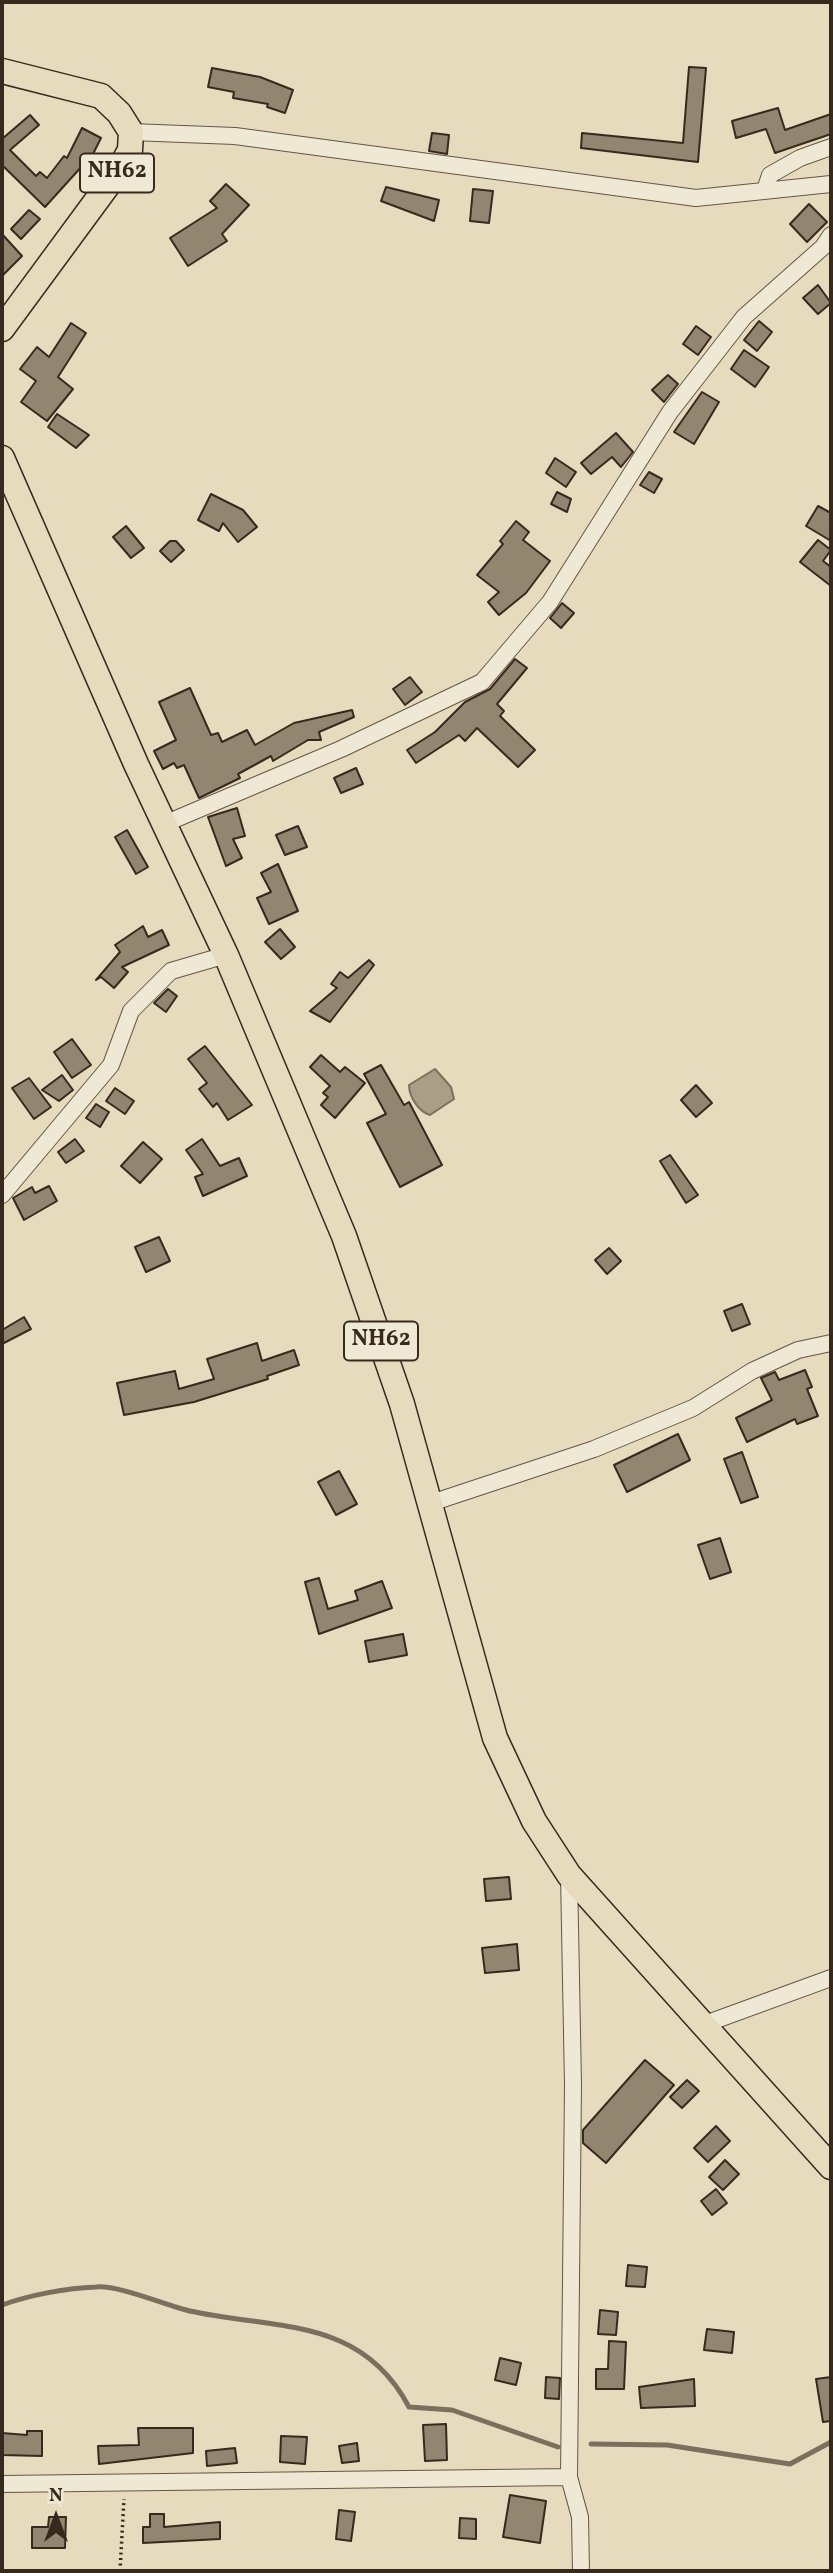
<!DOCTYPE html>
<html>
<head>
<meta charset="utf-8">
<style>
	body { margin:0 }
	#map { position:relative; width:833px; height:2573px; overflow:hidden; background:#e6dbbd; font-family:Vollkorn,serif }
	canvas { display:block }
	.frame { position:absolute; inset:0; border:4px solid #38291f; pointer-events:none }
	.north { position:absolute; left:21px; top:2482px; width:70px; height:70px; -webkit-text-stroke:5px #efe8d4; paint-order:stroke; rotate:0deg; font-size:19px; font-weight:700; line-height:28px; text-align:center; color:#38291f }
	.north::after { content:''; display:block; margin:auto; width:24px; height:32px; background:#38291f; clip-path:polygon(50% 0,100% 100%,50% 72%,0 100%) }
</style>
</head>
<body>
<div id="map">
<canvas width="833" height="2573"></canvas>
<div class="frame"></div>
<div class="north">N</div>
</div>
<script>
const ctx = document.querySelector('canvas').getContext('2d');
ctx.lineJoin = 'round';
function fillPath(path, color) { ctx.fillStyle = color; ctx.fill(path, 'evenodd'); }
function stroke(path, color, width, dash) { ctx.strokeStyle = color; ctx.lineWidth = width; ctx.lineCap = dash ? 'butt' : 'round'; ctx.setLineDash(dash || []); ctx.stroke(path); }
function write(font, color, halo, rows, align = 'center') {
  ctx.font = font + ' Vollkorn,serif'; ctx.lineWidth = 7; ctx.setLineDash([]); ctx.textBaseline = 'middle'; ctx.strokeStyle = halo; ctx.fillStyle = color; for (const [text, x, y, turn = 0] of rows) {
    ctx.save(); ctx.translate(x, y); ctx.rotate((+turn || 0) * Math.PI / 180); ctx.textAlign = isNaN(turn) ? turn : align; if (halo) ctx.strokeText(text, 0, 0); ctx.fillText(text, 0, 0); ctx.restore();
  }
}
const water = new Path2D(`
	M435,1069L451,1087L454,1099L430,1115C419,1112 409,1097 409,1085Z`);
const stream = new Path2D(`
	M2,2305C30,2295 66,2288 96,2287C119,2285 165,2305 190,2311C276,2330 361,2316 409,2407L452,2410L558,2447
	M591,2444L667,2445L790,2464L831,2442`);
const building = new Path2D(`
	M689,67L706,68L698,162L581,148L582,133L683,143Z
	M212,68L260,77L293,90L285,113L267,107L268,104L233,98L234,92L208,87Z
	M778,108L785,130L831,114V134L775,153L766,129L736,138L732,121Z
	M30,115L39,125L10,150L36,176L40,172L47,178L64,156L67,158L82,128L101,138L93,154L45,207L2,165V139Z
	M432,133L449,135L447,154L429,151Z
	M226,184L249,205L222,234L227,241L188,266L170,238L217,208L210,201Z
	M386,187L439,200L434,221L381,201Z
	M473,189L493,191L489,223L470,221Z
	M809,204L827,222L807,242L790,224Z
	M29,210L40,219L21,239L11,229Z
	M2,234L22,256L2,276Z
	M818,285L831,303L818,314L803,298Z
	M759,321L772,332L757,351L744,340Z
	M71,323L86,333L58,377L73,389L47,421L21,402L36,381L20,369L37,347L49,357Z
	M696,326L711,337L698,355L683,344Z
	M744,350L769,367L755,387L731,369Z
	M668,375L678,384L664,402L652,390Z
	M702,392L719,402L694,444L674,432Z
	M57,414L89,435L76,448L48,427Z
	M616,433L633,452L621,467L612,457L591,474L581,463Z
	M555,458L576,472L566,487L546,473Z
	M649,472L662,479L654,493L640,485Z
	M557,492L571,499L567,512L551,504Z
	M211,494L243,510L257,527L238,542L223,523L219,531L198,520Z
	M818,506L831,513V541L806,526Z
	M516,521L529,532L523,540L550,561L526,593L499,615L488,602L499,592L477,575L503,544L500,541Z
	M126,526L144,548L131,558L113,537Z
	M818,540L831,550L823,561L831,567V586L800,562Z
	M170,541H176L184,550L171,562L160,551Z
	M562,603L574,613L561,628L550,618Z
	M515,659L527,668L497,704L504,711L500,716L535,750L518,767L477,728L465,741L459,735L416,763L407,750L435,732L465,702L490,689Z
	M410,677L422,692L405,705L393,689Z
	M190,688L211,735L218,733L222,742L247,730L255,745L294,723L352,710L354,717L319,732L321,740H308L273,761L271,756L238,774L240,778L199,798L184,765L177,768L174,763L163,769L154,751L176,740L159,702Z
	M356,768L363,784L341,793L334,778Z
	M237,808L245,836L233,839L242,858L226,866L208,817Z
	M298,826L307,847L285,855L276,835Z
	M127,830L148,867L136,874L115,837Z
	M278,864L298,911L269,924L257,898L271,892L261,873Z
	M143,926L148,937L162,930L169,945L122,967L128,972L114,988L101,977L96,980L120,952L115,945Z
	M280,929L295,947L281,959L265,942Z
	M369,960L374,965L330,1022L310,1011L337,988L331,984L340,972L348,978Z
	M168,989L177,996L166,1012L154,1003Z
	M72,1039L91,1065L72,1078L54,1052Z
	M205,1046L252,1105L228,1120L217,1103L213,1107L199,1089L207,1083L188,1059Z
	M321,1055L340,1072L345,1067L365,1083L335,1118L321,1105L328,1097L323,1093L330,1086L310,1067Z
	M381,1065L404,1105L409,1102L442,1165L400,1187L367,1123L386,1114L364,1074Z
	M62,1075L73,1090L59,1101L42,1090Z
	M29,1078L51,1107L34,1119L12,1088Z
	M696,1085L712,1103L696,1117L681,1100Z
	M115,1088L134,1101L125,1114L106,1101Z
	M96,1104L109,1112L100,1127L86,1118Z
	M75,1139L84,1151L66,1163L58,1152Z
	M202,1139L220,1166L239,1158L247,1176L203,1196L195,1177L203,1174L186,1150Z
	M143,1142L162,1159L140,1183L121,1166Z
	M670,1155L698,1195L686,1203L660,1161Z
	M49,1186L57,1201L24,1220L13,1198L32,1187L35,1193Z
	M159,1237L170,1261L146,1272L135,1247Z
	M609,1248L621,1261L607,1274L595,1260Z
	M742,1304L750,1324L732,1331L724,1311Z
	M24,1317L31,1329L2,1344V1330Z
	M257,1343L262,1361L294,1350L299,1365L267,1376L268,1379L194,1402L124,1415L117,1383L175,1371L179,1389L214,1379L207,1359Z
	M805,1370L812,1387L807,1389L818,1416L797,1424L795,1419L747,1442L736,1418L772,1400L761,1378L775,1372L779,1380Z
	M678,1434L690,1460L627,1492L614,1465Z
	M742,1452L758,1497L741,1503L724,1459Z
	M339,1471L357,1504L336,1515L318,1482Z
	M720,1538L731,1572L710,1579L698,1545Z
	M319,1578L328,1609L358,1600L355,1591L382,1581L392,1608L319,1634L305,1582Z
	M403,1634L407,1655L369,1662L365,1641Z
	M509,1877L511,1899L486,1901L484,1879Z
	M517,1944L519,1970L485,1973L482,1948Z
	M645,2060L674,2085L606,2163L583,2143V2130Z
	M687,2080L699,2091L682,2108L670,2097Z
	M716,2126L730,2141L708,2162L694,2148Z
	M725,2160L739,2174L723,2190L709,2177Z
	M716,2189L727,2203L712,2215L701,2201Z
	M628,2265L647,2267L645,2287L626,2286Z
	M600,2310L618,2312L616,2335L598,2334Z
	M707,2329L734,2332L732,2353L704,2350Z
	M609,2341L626,2342L624,2389H596V2369H608Z
	M500,2358L521,2363L516,2385L495,2380Z
	M546,2377L560,2378L559,2399L545,2398Z
	M831,2377V2421L823,2422L816,2379Z
	M694,2379L695,2406L641,2408L639,2387Z
	M446,2424L447,2460L425,2461L423,2425Z
	M138,2428H193V2453L99,2464L98,2446L139,2445Z
	M27,2431H42V2456L2,2455V2433L27,2435Z
	M281,2436L307,2437L305,2464L280,2462Z
	M357,2443L359,2461L342,2463L339,2446Z
	M235,2448L237,2463L207,2466L206,2451Z
	M510,2495L546,2501L540,2543L503,2537Z
	M339,2510L355,2512L351,2541L336,2539Z
	M150,2514H164V2527L220,2522V2539L143,2543V2527H150Z
	M49,2517H66L65,2548H32V2527H48Z
	M460,2518L476,2519V2539L459,2538Z`);
const path = new Path2D(`
	M120,2571L124,2499`);
const minor = new Path2D(`
	M131,132L235,136L696,198L831,184
	M765,190L770,175L800,158L831,147
	M164,824L341,749L482,682L550,602L670,412L744,317L823,247L831,235
	M2,1195L111,1065L131,1011L171,971L226,955
	M428,1504L594,1449L693,1408L752,1371L798,1350L831,1343
	M569,1875L573,2085L569,2477L580,2517L581,2571
	M705,2024L831,1978
	M2,2484L569,2477`);
const primary = new Path2D(`
	M2,71L101,96L119,113L131,132L130,150L119,170L2,329
	M2,458L136,764L226,955L344,1236L402,1404L495,1738L534,1821L569,1875L831,2167`);
const shields = [
	[117,173,74],
	[381,1341,74]
];
const shieldNames = [
	["NH62",117,173],
	["NH62",381,1341]
];
fillPath(water, '#ab9e87');
stroke(water, '#7d6f5d', 2);
stroke(stream, '#7d6f5d', 5);
fillPath(building, '#928671');
stroke(building, '#38291f', 2);
stroke(minor, '#645646', 18);
stroke(primary, '#38291f', 27);
stroke(path, '#38291f', 3.5, [2, 3.5]);
stroke(minor, '#efe8d4', 16);
stroke(primary, '#e6dbbd', 24);
for (const [x, y, w] of shields) { const box = new Path2D(); box.roundRect(x - w / 2, y - 19.5, w, 39, 5); ctx.fillStyle = '#efe8d4'; ctx.fill(box); stroke(box, '#38291f', 2); }
write('bold 23px', '#38291f', null, shieldNames);
</script>
</body>
</html>
